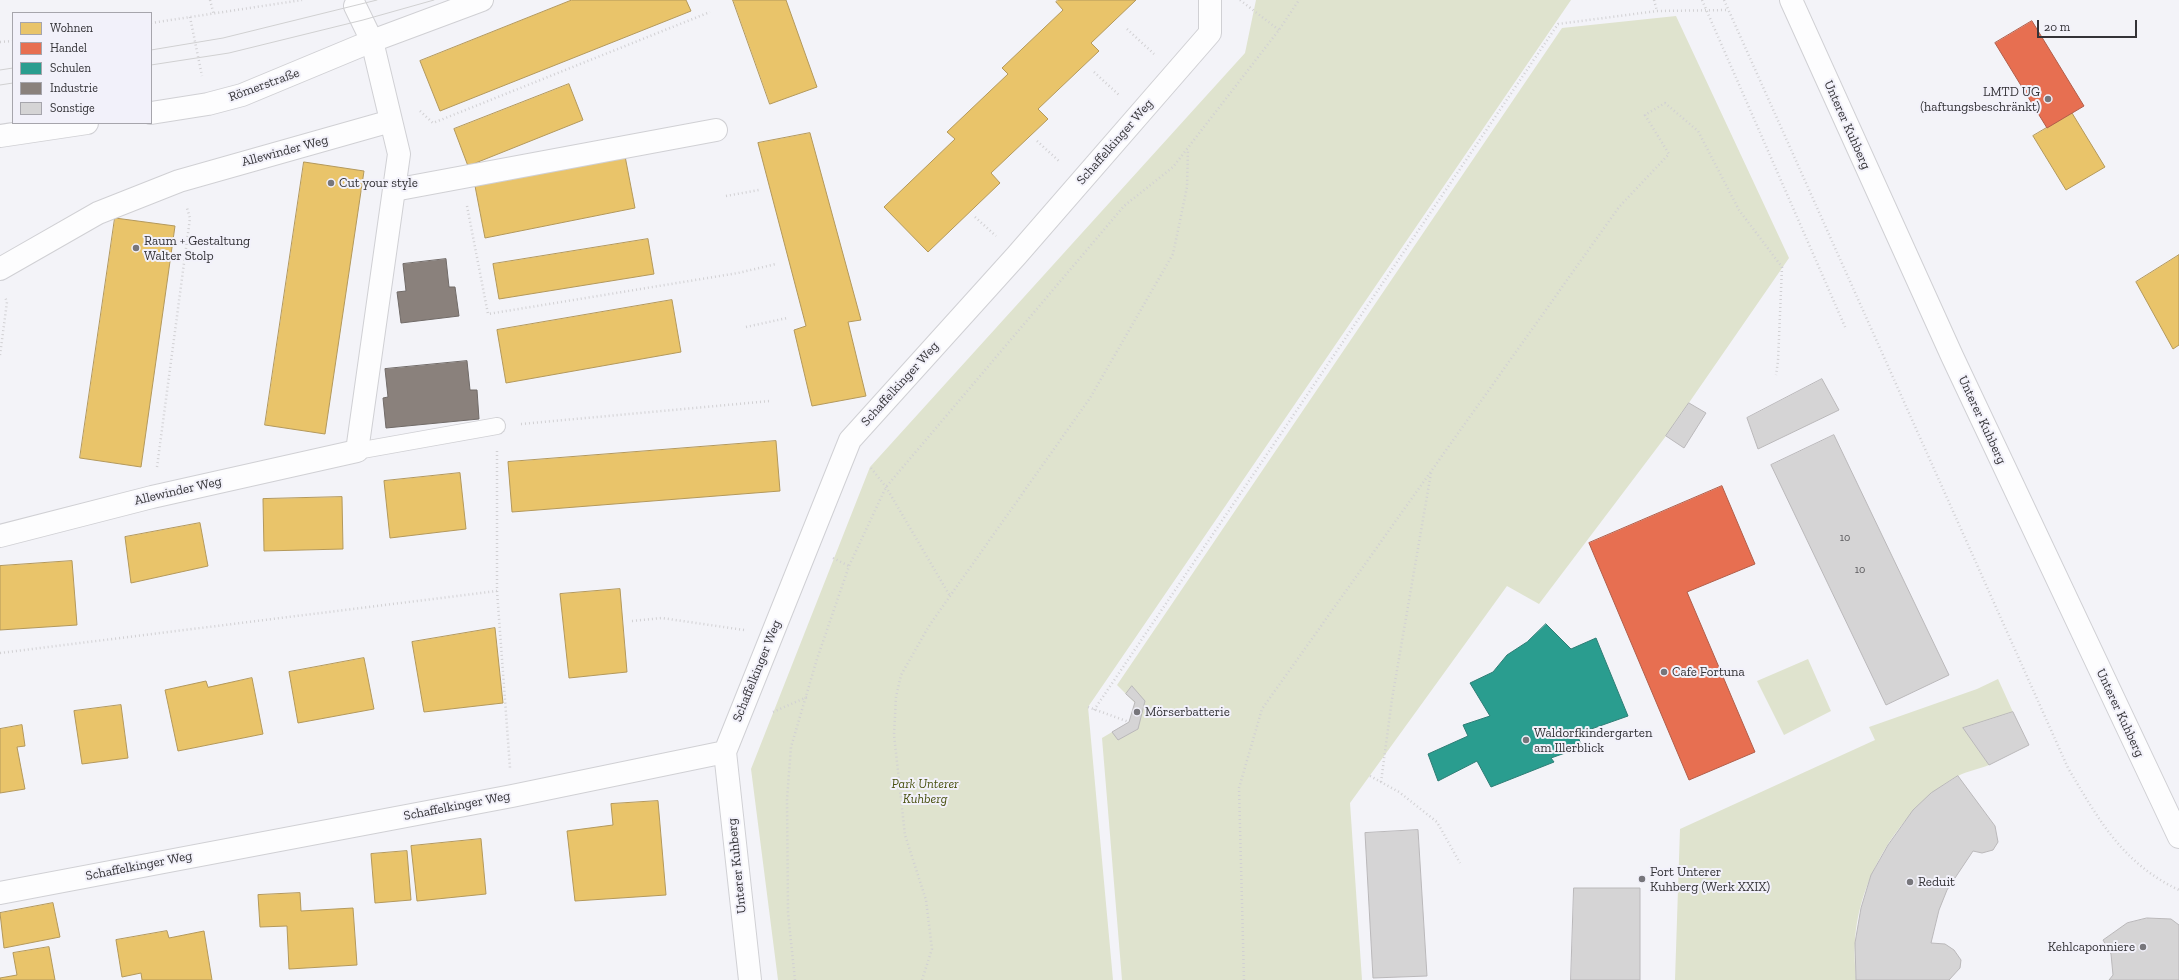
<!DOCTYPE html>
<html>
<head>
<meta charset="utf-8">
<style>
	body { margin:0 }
	#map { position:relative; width:2179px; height:980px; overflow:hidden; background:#f3f3f8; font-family:"Zilla Slab",serif }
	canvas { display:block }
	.legend { position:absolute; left:12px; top:12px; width:140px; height:112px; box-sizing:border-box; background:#f2f1fa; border:1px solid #a6a5ac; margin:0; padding:5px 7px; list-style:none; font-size:12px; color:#343337 }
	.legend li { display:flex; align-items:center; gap:8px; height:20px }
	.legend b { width:20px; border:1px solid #a6a5ac }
	.scale { position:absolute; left:2037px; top:20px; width:100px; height:18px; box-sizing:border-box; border:2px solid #343337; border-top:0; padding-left:5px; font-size:12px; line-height:14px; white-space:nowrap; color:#343337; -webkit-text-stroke:3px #f2f1fa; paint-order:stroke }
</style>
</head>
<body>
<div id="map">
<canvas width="2179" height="980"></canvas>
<ul class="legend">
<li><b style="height:11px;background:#e9c46a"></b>Wohnen</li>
<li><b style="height:11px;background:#e76f51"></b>Handel</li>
<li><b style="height:11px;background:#2a9d8f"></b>Schulen</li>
<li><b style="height:11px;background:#8a817c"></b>Industrie</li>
<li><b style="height:11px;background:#d5d4d5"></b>Sonstige</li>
</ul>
<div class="scale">20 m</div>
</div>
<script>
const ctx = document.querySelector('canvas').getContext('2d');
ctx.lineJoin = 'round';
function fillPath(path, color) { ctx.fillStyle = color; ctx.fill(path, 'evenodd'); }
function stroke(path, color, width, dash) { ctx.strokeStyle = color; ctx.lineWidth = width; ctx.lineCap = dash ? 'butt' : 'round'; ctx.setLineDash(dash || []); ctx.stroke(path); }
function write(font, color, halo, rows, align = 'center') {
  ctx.font = font + ' "Zilla Slab",serif'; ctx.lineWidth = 4; ctx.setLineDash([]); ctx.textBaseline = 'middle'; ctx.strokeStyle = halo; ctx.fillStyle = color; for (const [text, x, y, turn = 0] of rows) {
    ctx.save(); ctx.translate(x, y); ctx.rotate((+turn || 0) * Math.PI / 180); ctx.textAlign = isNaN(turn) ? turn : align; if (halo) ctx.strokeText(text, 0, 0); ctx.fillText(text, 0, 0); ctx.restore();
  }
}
const green = new Path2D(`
	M1256,0H1571L1088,707L1113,980H778L751,769L870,467L1245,53Z
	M1676,16L1789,258L1666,436L1539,604L1507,586L1350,803L1362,980H1122L1102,738L1129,722L1135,703L1117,685L1562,28Z
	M1808,659L1831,711L1784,735L1757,681Z
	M1998,679L2013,712L1964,728L1989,765C1979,769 1967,771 1958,776C1901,808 1858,878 1855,943C1854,955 1855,968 1856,980H1675L1680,829L1875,740L1869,727L1977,689Z`);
const homes = new Path2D(`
	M572,0H686L691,11L440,111L420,61Z
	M733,0H786L817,87L770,104Z
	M1058,0H1136L1091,43L1099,51L1038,109L1048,119L991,173L1000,183L928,252L884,207L955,139L947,132L1008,74L1002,68L1063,10L1056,2Z
	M569,84L583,120L468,166L454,129Z
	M2072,113L2105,167L2066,190L2033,136Z
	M810,133L861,320L848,322L866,396L812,406L794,330L806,326L758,143Z
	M625,156L635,208L485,238L475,186Z
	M304,162L364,171L325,434L265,425Z
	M115,218L175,226L141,467L80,458Z
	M648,239L654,274L499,299L493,264Z
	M2179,255V345L2173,349L2136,282Z
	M672,300L681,352L506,383L497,330Z
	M776,441L780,491L512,512L508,462Z
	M460,473L466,529L390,538L384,481Z
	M342,497L343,549L264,551L263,499Z
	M200,523L208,566L131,583L125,537Z
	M72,561L77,625L0,630V566Z
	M620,589L627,672L569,678L560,594Z
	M495,628L503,703L424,712L412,642Z
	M364,658L374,709L298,723L289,672Z
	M252,678L263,734L178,751L165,690L206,681L208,687Z
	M121,705L128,758L82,764L74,711Z
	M22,725L25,746L17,747L25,789L0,793V729Z
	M658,801L666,895L575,901L567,831L613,825L611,804Z
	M481,839L486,894L417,901L411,846Z
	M407,851L411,900L375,903L371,854Z
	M300,893L301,911L353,908L357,965L289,969L287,926L260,927L258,895Z
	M53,903L60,937L4,948L0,913Z
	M167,931L169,938L204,931L212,980H142L141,973L122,977L116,940Z
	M49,947L55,980H0V978L17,975L13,953Z`);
const shops = new Path2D(`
	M2032,21L2084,106L2047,128L1995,43Z
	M1722,486L1755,564L1687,592L1755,752L1689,780L1589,543Z`);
const schools = new Path2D(`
	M1546,624L1571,649L1596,638L1628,716L1577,734L1582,747L1551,758L1554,762L1491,787L1477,761L1438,781L1428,754L1468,736L1463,725L1490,716L1470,683L1493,672L1507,655L1527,642Z`);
const industry = new Path2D(`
	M446,259L449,287H455L459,316L401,323L397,292L406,291L403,264Z
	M467,361L470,390H477L479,419L386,428L383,398L388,397L385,369Z`);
const building = new Path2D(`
	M1822,379L1839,410L1758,449L1747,418Z
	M1689,403L1706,413L1684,448L1666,436Z
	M1834,435L1949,675L1886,705L1771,465Z
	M1132,686L1145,701L1138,729L1118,740L1112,732L1129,722L1135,702L1126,694Z
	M2013,712L2029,745L1989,765L1963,728Z
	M1958,776L1995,826L1998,842L1993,850L1982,853L1973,851L1947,890L1939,910L1931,943L1945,944L1954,950L1961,960L1960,968L1949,980H1856L1855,943L1861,908L1871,875L1888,845L1913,810L1931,793Z
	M1418,830L1427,976L1373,978L1365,833Z
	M1574,888H1640V980H1571Z
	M2147,918L2171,919L2179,925V980H2109L2113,975L2111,954L2103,940L2127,923Z`);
const path = new Path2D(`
	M210,0L214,15
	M1240,0L1279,30
	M1654,0L1657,11
	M1702,0L1846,329
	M1724,0L2068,768C2099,820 2122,863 2179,890
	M190,17L202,76
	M151,23L302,0
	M1127,29L1154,54
	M0,42L13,41
	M1094,72L1119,95
	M420,111L433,123L710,12
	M1037,141L1060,162
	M726,196L759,190
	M467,206L488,314L738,273L776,264
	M975,217L996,236
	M746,327L787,318
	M0,355L7,302L5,297
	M521,424L770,401
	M497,451V591L510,768
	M157,467L190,218L187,208
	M871,468L886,487L950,596
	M833,558L849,566
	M632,621L662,618L744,630
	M0,653L497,591
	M1088,707L1129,722
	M1094,710L1558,24L1657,11L1728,10
	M773,712L807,697
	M1370,776L1399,792L1437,822L1460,863
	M1381,782L1392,699L1431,473
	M795,980L788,913L787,799L791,747L817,659L849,566L886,487L1124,206L1173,167L1279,30L1299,0
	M922,980L932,949L926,900L905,835L894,735L896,697L901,675L929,626L950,596L1090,398L1173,254L1187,187L1188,149
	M1244,980L1239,788L1262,709L1619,207L1669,154L1645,115L1665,103L1698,131L1739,210L1782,267L1778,361L1776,375`);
const service = new Path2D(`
	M357,451L497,426`);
const pedestrian = new Path2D(`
	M394,190L716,130`);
const minor = new Path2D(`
	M1791,0L1952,356L2179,837
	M0,269L98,213L179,181L391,121
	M0,536L152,497L357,451L399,154L372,41L355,6
	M0,893L512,796L725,752
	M750,980L725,752L850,440L1017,255L1210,33V0`);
const tertiary = new Path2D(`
	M151,113L208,104L242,95L372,41L482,0
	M0,136L87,123`);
const tram = new Path2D(`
	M151,50L223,38L377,0
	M151,65L229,53L363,20L434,0
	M0,70L13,68
	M0,85L13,83`);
const markers = [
	[2048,99,4,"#77767b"],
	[331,183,4,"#77767b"],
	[136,248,4,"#77767b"],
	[1664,672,4,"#77767b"],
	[1137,712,4,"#77767b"],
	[1526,740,4,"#77767b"],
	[1642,879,4,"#77767b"],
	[1910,882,4,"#77767b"],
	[2143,947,4,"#77767b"]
];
const numberNames = [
	["10",1845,538],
	["10",1860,570]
];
const streetNames = [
	["Römerstraße",264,85,-20],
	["Unterer Kuhberg",1847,125,66],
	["Schaffelkinger Weg",1115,142,-49],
	["Allewinder Weg",285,151,-15],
	["Schaffelkinger Weg",900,384,-48],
	["Unterer Kuhberg",1982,420,65],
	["Allewinder Weg",178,491,-13],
	["Schaffelkinger Weg",757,671,-68],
	["Unterer Kuhberg",2120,713,65],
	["Schaffelkinger Weg",457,806,-11],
	["Schaffelkinger Weg",139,866,-11],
	["Unterer Kuhberg",737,866,-96]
];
const poiNames = [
	["LMTD UG",2040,92,"right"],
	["(haftungsbeschränkt)",2040,107,"right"],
	["Cut your style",339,183],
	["Raum + Gestaltung",144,241],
	["Walter Stolp",144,256],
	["Cafe Fortuna",1672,672],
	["Mörserbatterie",1145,712],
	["Waldorfkindergarten",1534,733],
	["am Illerblick",1534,748],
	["Fort Unterer",1650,872],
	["Kuhberg (Werk XXIX)",1650,887],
	["Reduit",1918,882],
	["Kehlcaponniere",2135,947,"right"]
];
const parkNames = [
	["Park Unterer",925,784],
	["Kuhberg",925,799]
];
fillPath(green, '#dfe3ce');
fillPath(homes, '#e9c46a');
stroke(homes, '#b3985b', 1);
fillPath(shops, '#e76f51');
stroke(shops, '#b15d49', 1);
fillPath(schools, '#2a9d8f');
stroke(schools, '#2d7d75', 1);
fillPath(industry, '#8a817c');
stroke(industry, '#706a67', 1);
fillPath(building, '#d5d4d5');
stroke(building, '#bab8ba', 1);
stroke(service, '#d0d0d4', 18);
stroke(pedestrian, '#d0d0d4', 24);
stroke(minor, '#d0d0d4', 24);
stroke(tertiary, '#d0d0d4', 24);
stroke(path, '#d1d0d3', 2.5, [1, 3]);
stroke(service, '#fdfdfe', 16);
stroke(pedestrian, '#fdfdfe', 22);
stroke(minor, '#fdfdfe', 22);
stroke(tertiary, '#fdfdfe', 22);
stroke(tram, '#d0d0d1', 1);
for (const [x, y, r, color] of markers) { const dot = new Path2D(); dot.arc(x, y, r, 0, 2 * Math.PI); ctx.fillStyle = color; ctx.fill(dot); stroke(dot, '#f2f1fa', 1.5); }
write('11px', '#5c5b5e', null, numberNames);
write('13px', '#343337', '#f2f1fa', streetNames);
write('13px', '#343337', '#f2f1fa', poiNames, 'left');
write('italic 13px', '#495110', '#f2f1fa', parkNames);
</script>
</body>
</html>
